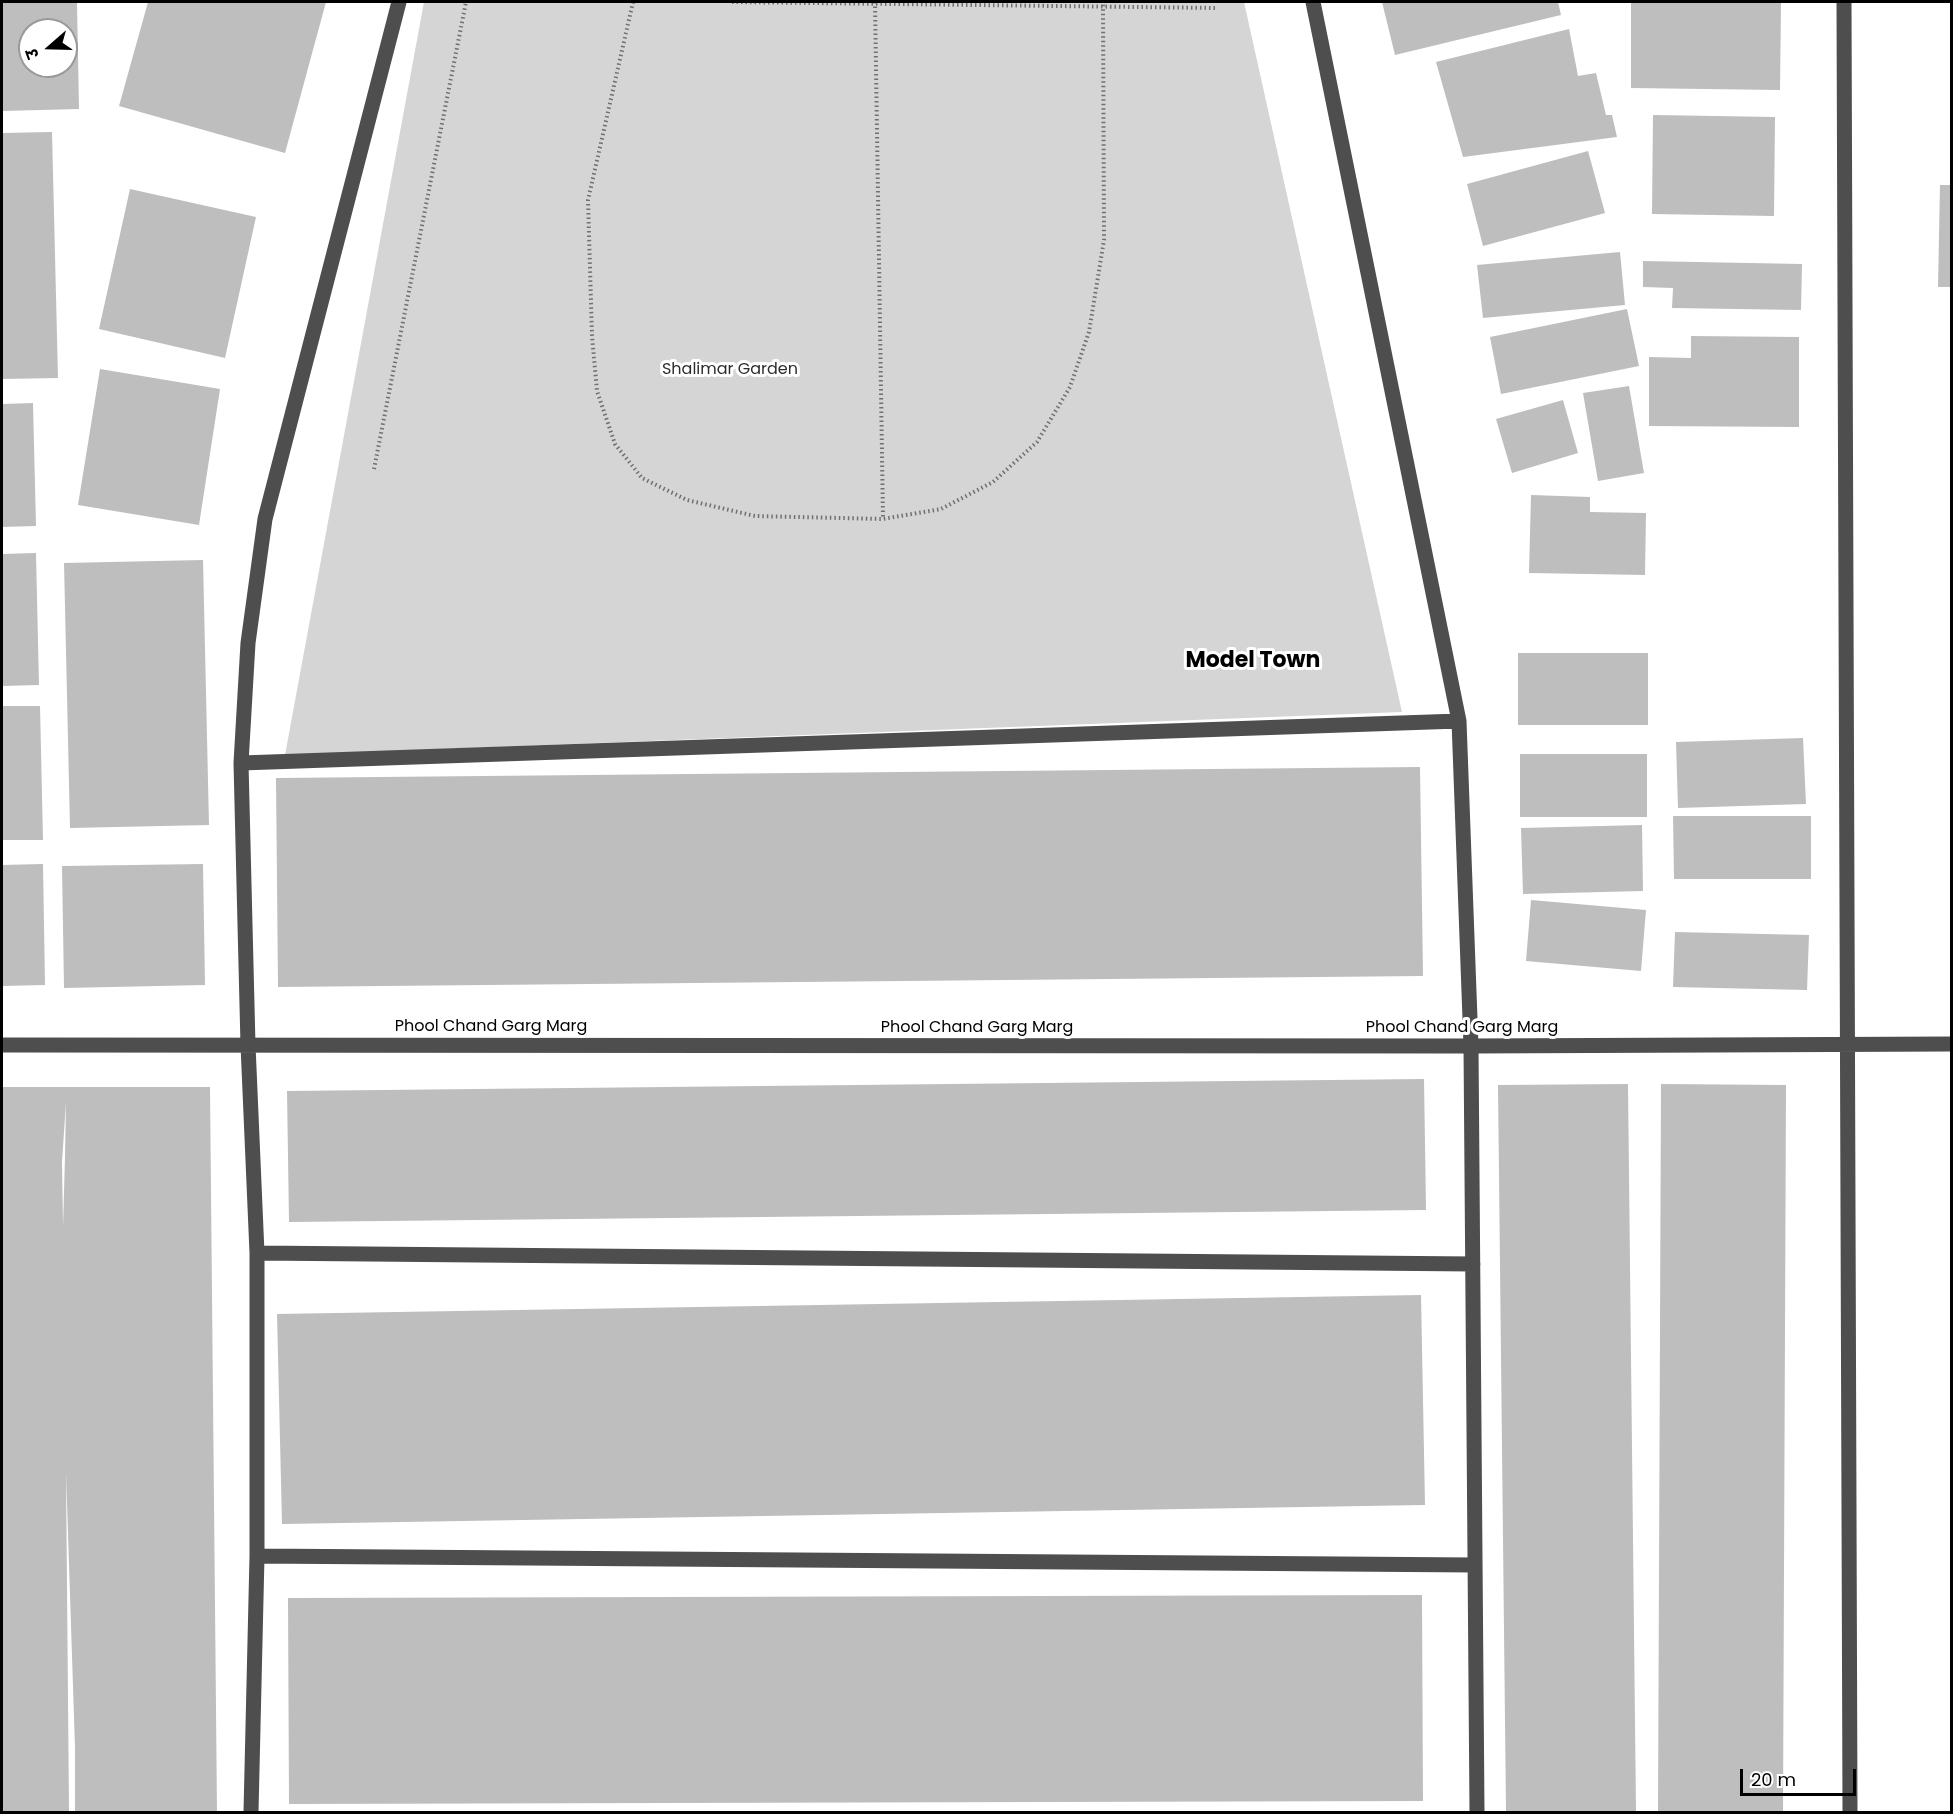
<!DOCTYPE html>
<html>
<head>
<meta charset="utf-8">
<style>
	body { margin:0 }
	#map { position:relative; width:1953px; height:1814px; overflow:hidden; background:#fff; font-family:Poppins,"Noto Sans Devanagari",sans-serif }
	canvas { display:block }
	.frame { position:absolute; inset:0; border:3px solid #000; pointer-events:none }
	.north { position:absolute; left:18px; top:18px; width:60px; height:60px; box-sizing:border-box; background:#fff; border:2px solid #999; border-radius:50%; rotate:250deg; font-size:16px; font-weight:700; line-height:24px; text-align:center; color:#000 }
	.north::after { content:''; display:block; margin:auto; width:21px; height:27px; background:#000; clip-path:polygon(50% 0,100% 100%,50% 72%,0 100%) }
	.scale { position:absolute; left:1740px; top:1769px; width:116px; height:27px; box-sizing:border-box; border:3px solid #000; border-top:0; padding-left:8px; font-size:18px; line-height:21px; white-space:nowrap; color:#000; -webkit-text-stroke:4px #fff; paint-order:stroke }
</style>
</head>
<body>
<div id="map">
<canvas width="1953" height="1814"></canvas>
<div class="frame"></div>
<div class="north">उ</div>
<div class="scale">20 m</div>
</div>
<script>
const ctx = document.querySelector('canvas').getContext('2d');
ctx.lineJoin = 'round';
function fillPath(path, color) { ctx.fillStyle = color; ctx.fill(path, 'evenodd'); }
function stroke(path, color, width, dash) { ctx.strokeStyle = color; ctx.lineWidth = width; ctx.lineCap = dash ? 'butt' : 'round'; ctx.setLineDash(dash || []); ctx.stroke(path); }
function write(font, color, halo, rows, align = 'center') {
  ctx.font = font + ' Poppins,sans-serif'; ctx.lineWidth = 6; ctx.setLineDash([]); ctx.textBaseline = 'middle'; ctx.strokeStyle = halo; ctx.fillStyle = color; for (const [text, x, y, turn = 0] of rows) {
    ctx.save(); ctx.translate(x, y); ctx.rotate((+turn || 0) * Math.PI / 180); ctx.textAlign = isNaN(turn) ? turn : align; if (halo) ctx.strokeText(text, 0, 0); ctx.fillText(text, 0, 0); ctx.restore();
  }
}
const green = new Path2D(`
	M424,2H1244L1402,712L285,755Z`);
const building = new Path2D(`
	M2,2H77L79,109L2,111ZM30,30H66V66H30Z
	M148,2H326L285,153L119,106Z
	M1382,2H1558L1561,15L1395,55Z
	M1631,2H1781L1780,90L1631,88Z
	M1569,29L1578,76L1596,73L1606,115H1612L1617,137L1463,157L1436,62Z
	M1653,115L1775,117L1774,216L1652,214Z
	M52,132L58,378L2,379V133Z
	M1588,151L1605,213L1483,246L1467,184Z
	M1940,185H1952V287H1938Z
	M130,189L256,217L225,358L99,329Z
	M1620,252L1625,305L1483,318L1477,265Z
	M1643,261L1802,264L1801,310L1672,308L1673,288L1643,287Z
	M1627,309L1639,366L1501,394L1490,337Z
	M1691,336L1799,337V427L1649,426V357L1691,358Z
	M100,369L220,389L199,525L78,505Z
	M1629,386L1644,473L1598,481L1583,393Z
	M1563,400L1578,453L1512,473L1496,419Z
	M33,403L36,526L2,527V404Z
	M1531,495L1590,497V512L1646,513L1645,575L1529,573Z
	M36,553L39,685L2,686V554Z
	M203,560L209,825L70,828L64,563Z
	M1518,653H1648V725H1518Z
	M2,706H40L43,840H2Z
	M1803,738L1806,804L1678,808L1676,742Z
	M1520,754H1647V817H1520Z
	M1420,767L1423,976L278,987L276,778Z
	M1673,816H1811V879H1674Z
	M1642,825L1643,891L1523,894L1521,828Z
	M43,864L45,985L2,986V865Z
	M203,864L205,985L64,988L62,866Z
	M1531,900L1646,910L1641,971L1526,961Z
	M1675,932L1809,935L1807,990L1673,987Z
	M1424,1079L1426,1210L289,1222L287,1091Z
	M1628,1084L1636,1812H1506L1498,1085Z
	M1661,1084L1786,1085L1783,1812H1658Z
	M2,1087H210L217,1812H75V1748L66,1472L69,1812H2ZM66,1102L65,1157L63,1227L62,1162Z
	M1421,1295L1425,1505L282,1524L277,1314Z
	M1422,1595L1423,1801L289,1804L288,1598Z`);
const path = new Path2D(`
	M633,2L588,200L592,336L597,391L615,444L642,478L687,500L755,516L883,519L941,509L993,482L1037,442L1070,387L1089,332L1104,240L1103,2
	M732,2L1218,8
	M875,2L883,519
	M374,469L466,2`);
const minor = new Path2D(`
	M1313,2L1459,721L1471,1046L1477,1812
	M1844,2L1850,1812
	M241,763L1459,721
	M2,1045L1471,1046L1952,1044
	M257,1253L1473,1264
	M257,1556L1475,1565
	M251,1812L257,1556V1253L248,1045L241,763L248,643L265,519L399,2`);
const parkNames = [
	["Shalimar Garden",730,370]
];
const streetNames = [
	["Phool Chand Garg Marg",491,1027],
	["Phool Chand Garg Marg",977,1028],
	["Phool Chand Garg Marg",1462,1028]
];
const districtNames = [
	["Model Town",1253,661]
];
fillPath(green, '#d5d5d5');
fillPath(building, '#bebebe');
stroke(path, '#707070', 4, [1.5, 3]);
stroke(minor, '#4e4e4e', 15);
write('16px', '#2c2c2c', '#fff', parkNames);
write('16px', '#000', '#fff', streetNames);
write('bold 22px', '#000', '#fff', districtNames);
</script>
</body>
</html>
